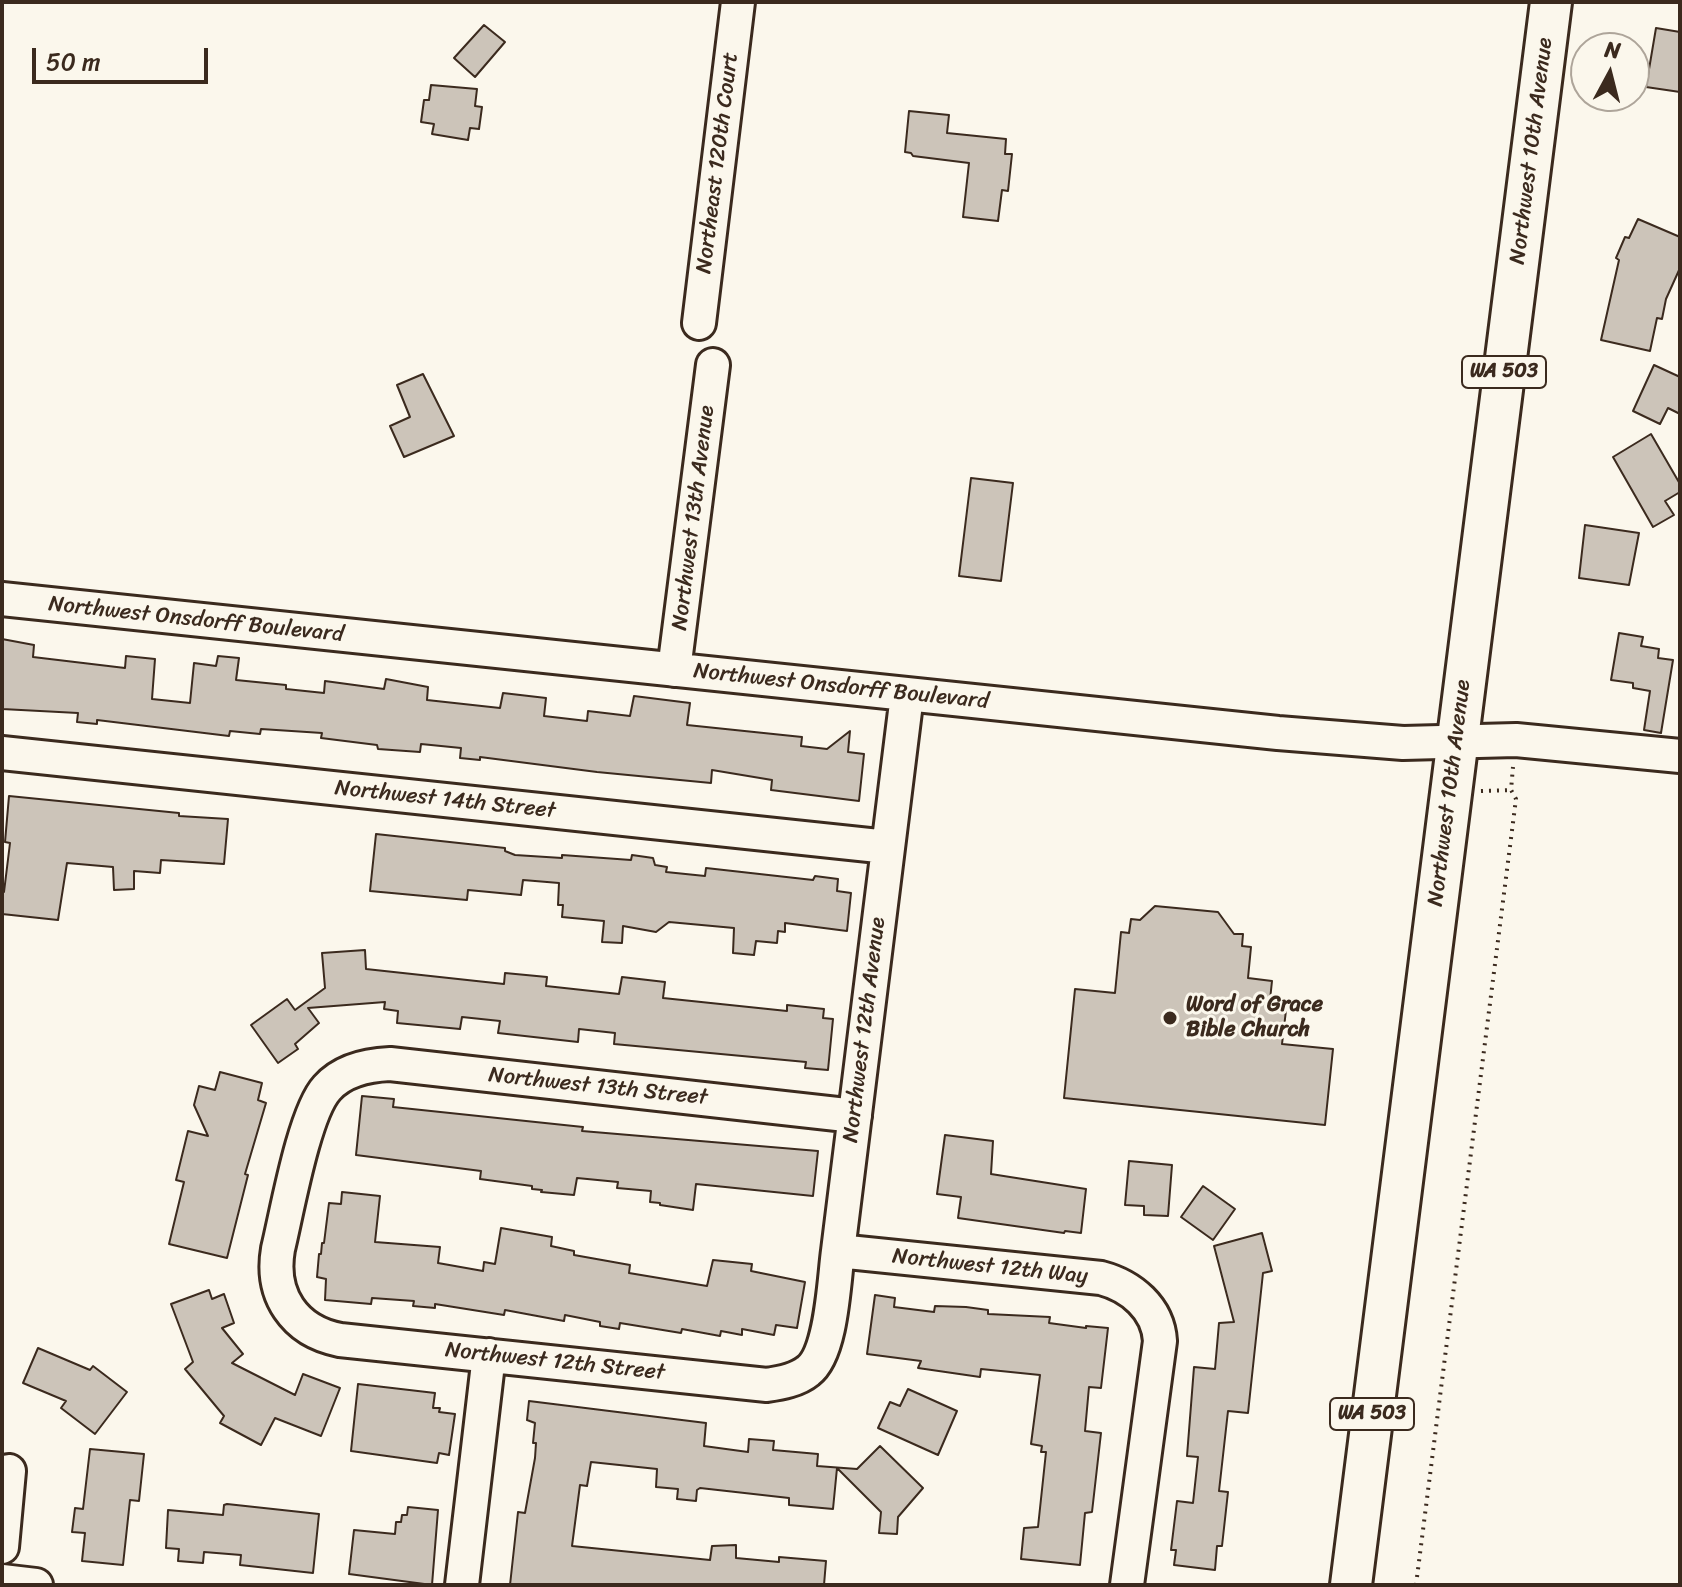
<!DOCTYPE html>
<html>
<head>
<meta charset="utf-8">
<style>
	body { margin:0 }
	#map { position:relative; width:1682px; height:1587px; overflow:hidden; background:#fbf7ec; font-family:Sriracha,sans-serif }
	canvas { display:block }
	.frame { position:absolute; inset:0; border:4px solid #3b2a1e; pointer-events:none }
	.north { position:absolute; left:1570px; top:32px; width:80px; height:80px; box-sizing:border-box; background:#fbf7ec; border:2px solid #aea59a; border-radius:50%; rotate:7deg; font-size:22px; font-weight:700; line-height:32px; text-align:center; color:#3b2a1e }
	.north::after { content:''; display:block; margin:auto; width:28px; height:36px; background:#3b2a1e; clip-path:polygon(50% 0,100% 100%,50% 72%,0 100%) }
	.scale { position:absolute; left:32px; top:48px; width:176px; height:36px; box-sizing:border-box; border:4px solid #3b2a1e; border-top:0; padding-left:10px; font-size:24px; line-height:28px; white-space:nowrap; color:#3b2a1e; -webkit-text-stroke:6px #fbf7ec; paint-order:stroke }
</style>
</head>
<body>
<div id="map">
<canvas width="1682" height="1587"></canvas>
<div class="frame"></div>
<div class="north">N</div>
<div class="scale">50 m</div>
</div>
<script>
const ctx = document.querySelector('canvas').getContext('2d');
ctx.lineJoin = 'round';
function fillPath(path, color) { ctx.fillStyle = color; ctx.fill(path, 'evenodd'); }
function stroke(path, color, width, dash) { ctx.strokeStyle = color; ctx.lineWidth = width; ctx.lineCap = dash ? 'butt' : 'round'; ctx.setLineDash(dash || []); ctx.stroke(path); }
function write(font, color, halo, rows, align = 'center') {
  ctx.font = font + ' Sriracha,sans-serif'; ctx.lineWidth = 6; ctx.setLineDash([]); ctx.textBaseline = 'middle'; ctx.strokeStyle = halo; ctx.fillStyle = color; for (const [text, x, y, turn = 0] of rows) {
    ctx.save(); ctx.translate(x, y); ctx.rotate((+turn || 0) * Math.PI / 180); ctx.textAlign = isNaN(turn) ? turn : align; if (halo) ctx.strokeText(text, 0, 0); ctx.fillText(text, 0, 0); ctx.restore();
  }
}
const building = new Path2D(`
	M484,25L505,42L475,77L454,58Z
	M1656,28L1680,32V92L1646,87Z
	M431,85L477,89L475,106L482,107L479,129L470,128L468,140L432,134L434,124L421,122L424,100H429Z
	M909,111L949,115L947,133L1006,139L1005,154H1012L1008,191L1002,190L998,221L963,217L969,163L913,156L911,153L905,152Z
	M1638,219L1680,237V268L1666,299L1662,319L1657,318L1650,351L1601,340L1619,260L1616,258L1625,237L1629,238Z
	M1654,365L1680,377V414L1668,408L1660,424L1633,411Z
	M423,374L454,436L404,457L390,426L410,417L397,385Z
	M1651,434L1680,484V492L1665,501L1674,515L1653,527L1613,457Z
	M971,478L1013,483L1001,581L959,576Z
	M1585,525L1639,533L1629,585L1579,578Z
	M1619,633L1643,637L1641,646L1659,649L1658,658L1673,660L1661,733L1644,730L1650,691L1633,688V683L1611,680Z
	M2,639L34,645L33,657L125,668L126,656L155,659L152,699L190,703L194,663L216,666L218,656L239,658L236,680L286,685V689L324,693L325,681L384,689L386,679L428,687L427,700L500,708L503,693L546,698L544,716L587,721L588,711L630,716L634,696L690,703L687,725L802,737L801,746L827,749L850,731L848,752L864,754L859,801L771,790L772,780L712,770L711,783L597,772L480,757V760L460,758L461,748L421,744L420,752L378,749L377,745L321,738L322,733L261,729L260,734L230,731L229,736L97,720V724L77,722L78,713L2,709Z
	M9,796L179,813V816L228,819L224,864L161,860L160,873L134,871V889L114,890L113,867L67,863L58,920L2,914V892H4L10,843L5,842Z
	M376,834L505,848V851L515,855L562,858V855L631,860L632,855L653,858L655,865L667,867L666,872L705,876L706,868L813,880L815,876L838,879L837,891L851,893L847,931L785,923V932L778,931L777,943L756,941L754,955L733,953L734,928L669,922L656,932L623,926L622,943L602,942L604,921L562,917L563,905H558L559,883L523,880L521,895L468,890L467,900L370,891Z
	M1155,906L1218,912L1234,934H1243L1242,946L1251,947L1248,978L1272,981L1270,1000L1287,1002L1282,1044L1333,1049L1325,1125L1064,1098L1075,989L1115,993L1121,932L1129,933L1131,919L1140,920Z
	M365,950L366,969L504,984L505,973L547,977L546,986L619,994L622,977L665,982L663,998L787,1011V1005L824,1009L823,1018L833,1019L828,1070L805,1068L806,1062L614,1044L615,1033L579,1029L578,1042L498,1033L500,1021L462,1017L460,1029L397,1023L398,1011L384,1009L385,1002L308,1008L319,1023L295,1044L298,1049L278,1063L251,1025L287,999L295,1010L325,988L322,953Z
	M220,1072L262,1083L258,1100L266,1103L245,1174L248,1175L227,1258L169,1244L184,1182L176,1180L188,1131L208,1136L194,1105L199,1086L215,1090Z
	M362,1096L394,1099L393,1107L583,1127L582,1131L818,1151L813,1196L696,1184L693,1210L660,1205V1203L650,1202L651,1191L617,1188L618,1182L577,1178L574,1195L541,1192L542,1190L532,1189V1186L480,1179L481,1171L356,1155Z
	M945,1135L993,1141L991,1174L1086,1189L1081,1233L1065,1231L1064,1233L958,1218L961,1197L937,1194Z
	M1129,1161L1172,1165L1168,1216L1144,1215V1206L1125,1205Z
	M1203,1186L1235,1209L1213,1240L1181,1217Z
	M342,1192L380,1196L375,1242L440,1247L438,1263L483,1271L484,1262L495,1264L501,1228L552,1237L551,1246L574,1251V1255L630,1265L629,1273L707,1286L713,1260L752,1264L751,1271L805,1282L797,1328L776,1325L774,1335L742,1329V1335L721,1331L720,1336L682,1329L681,1333L620,1323L619,1329L600,1326V1322L565,1315L564,1321L505,1310L504,1315L435,1304V1308L413,1306L414,1301L372,1298L371,1304L325,1300L326,1279L317,1277L319,1254H321L322,1243H324L329,1203L341,1204Z
	M1262,1233L1272,1271L1263,1273L1248,1413L1228,1411L1219,1491L1228,1492L1222,1546H1217L1215,1570L1174,1565L1176,1550H1171L1177,1501L1193,1503L1198,1457L1187,1456L1194,1367L1215,1369L1219,1323L1234,1322L1214,1246Z
	M209,1290L212,1299L224,1294L234,1323L222,1328L243,1354L232,1363L295,1395L303,1374L340,1388L321,1436L275,1418L261,1445L220,1423L224,1416L185,1369L193,1362L171,1304Z
	M875,1295L895,1298L894,1307L934,1312L935,1306L966,1307L988,1310V1314L1050,1317L1049,1323L1086,1328V1326L1108,1328L1101,1388L1089,1387L1085,1431L1101,1433L1092,1512L1085,1513L1080,1565L1021,1559L1024,1528L1038,1527L1046,1452H1041L1042,1446L1031,1444L1040,1375L981,1369L980,1377L918,1368L921,1361L867,1354Z
	M38,1348L90,1370L93,1366L127,1392L95,1434L61,1408L66,1401L23,1383Z
	M358,1384L435,1393L433,1408H440L439,1412L455,1414L449,1455L439,1453L437,1463L351,1451Z
	M908,1389L957,1411L938,1455L878,1428L890,1402L900,1406Z
	M529,1401L706,1423L704,1446L748,1452L749,1439L774,1441L773,1450L818,1454L817,1466L857,1469L880,1446L923,1488L898,1517L897,1534L879,1533L881,1512L837,1468L833,1509L789,1505V1498L700,1488L697,1490L696,1501L677,1499L678,1489L656,1487L657,1469L591,1462L587,1486L580,1485L572,1546L710,1560L712,1546L736,1545V1558L779,1562V1557L826,1561L824,1585H510L518,1512L525,1513L535,1458L536,1443H533L535,1423L527,1420Z
	M90,1449L144,1454L139,1501L130,1500L123,1565L82,1561L85,1533L72,1532L75,1508L83,1509Z
	M227,1504L319,1514L313,1573L240,1565L241,1555L204,1552L203,1563L178,1561L179,1549L166,1548L168,1510L223,1515L224,1505Z
	M408,1507L438,1510L432,1585L349,1574L354,1530L395,1534L396,1522H401L402,1515H407Z`);
const path = new Path2D(`
	M1481,791L1511,790
	M1416,1585L1516,799L1511,790L1513,767`);
const minor = new Path2D(`
	M699,323L738,2
	M2,599L1278,733L1403,743L1516,740L1680,756
	M674,670L713,365
	M2,753L888,847
	M855,1116L390,1064C367,1065 343,1070 327,1088C304,1113 287,1212 278,1249C270,1295 294,1331 340,1340L767,1385C781,1383 797,1380 808,1371C832,1353 834,1280 838,1251L907,695
	M838,1251L1101,1278C1131,1286 1158,1308 1160,1341L1127,1585
	M2,1547L9,1471
	M2,1581L36,1585
	M462,1585L489,1355`);
const major = new Path2D(`
	M1351,1585L1551,2`);
const markers = [
	[1170,1018,8,"#3b2a1e"]
];
const shields = [
	[1504,372,84],
	[1372,1414,84]
];
const shieldNames = [
	["WA 503",1504,372],
	["WA 503",1372,1414]
];
const streetNames = [
	["Northwest 10th Avenue",1532,151,-83],
	["Northeast 120th Court",718,163,-83],
	["Northwest 13th Avenue",694,518,-83],
	["Northwest Onsdorff Boulevard",196,620,6],
	["Northwest Onsdorff Boulevard",841,687,6],
	["Northwest 10th Avenue",1450,793,-83],
	["Northwest 14th Street",445,800,6],
	["Northwest 12th Avenue",865,1030,-83],
	["Northwest 13th Street",598,1087,6],
	["Northwest 12th Way",990,1267,6],
	["Northwest 12th Street",555,1362,6]
];
const poiNames = [
	["Word of Grace",1186,1005],
	["Bible Church",1186,1030]
];
fillPath(building, '#ccc4b9');
stroke(building, '#3b2a1e', 2);
stroke(minor, '#3b2a1e', 38);
stroke(major, '#3b2a1e', 46);
stroke(path, '#3b2a1e', 4, [2, 6]);
stroke(minor, '#fbf7ec', 32);
stroke(major, '#fbf7ec', 40);
for (const [x, y, r, color] of markers) { const dot = new Path2D(); dot.arc(x, y, r, 0, 2 * Math.PI); ctx.fillStyle = color; ctx.fill(dot); stroke(dot, '#fbf7ec', 3); }
for (const [x, y, w] of shields) { const box = new Path2D(); box.roundRect(x - w / 2, y - 16, w, 32, 6); ctx.fillStyle = '#fbf7ec'; ctx.fill(box); stroke(box, '#3b2a1e', 2); }
write('bold 20px', '#3b2a1e', null, shieldNames);
write('22px', '#3b2a1e', '#fbf7ec', streetNames);
write('bold 22px', '#3b2a1e', '#fbf7ec', poiNames, 'left');
</script>
</body>
</html>
